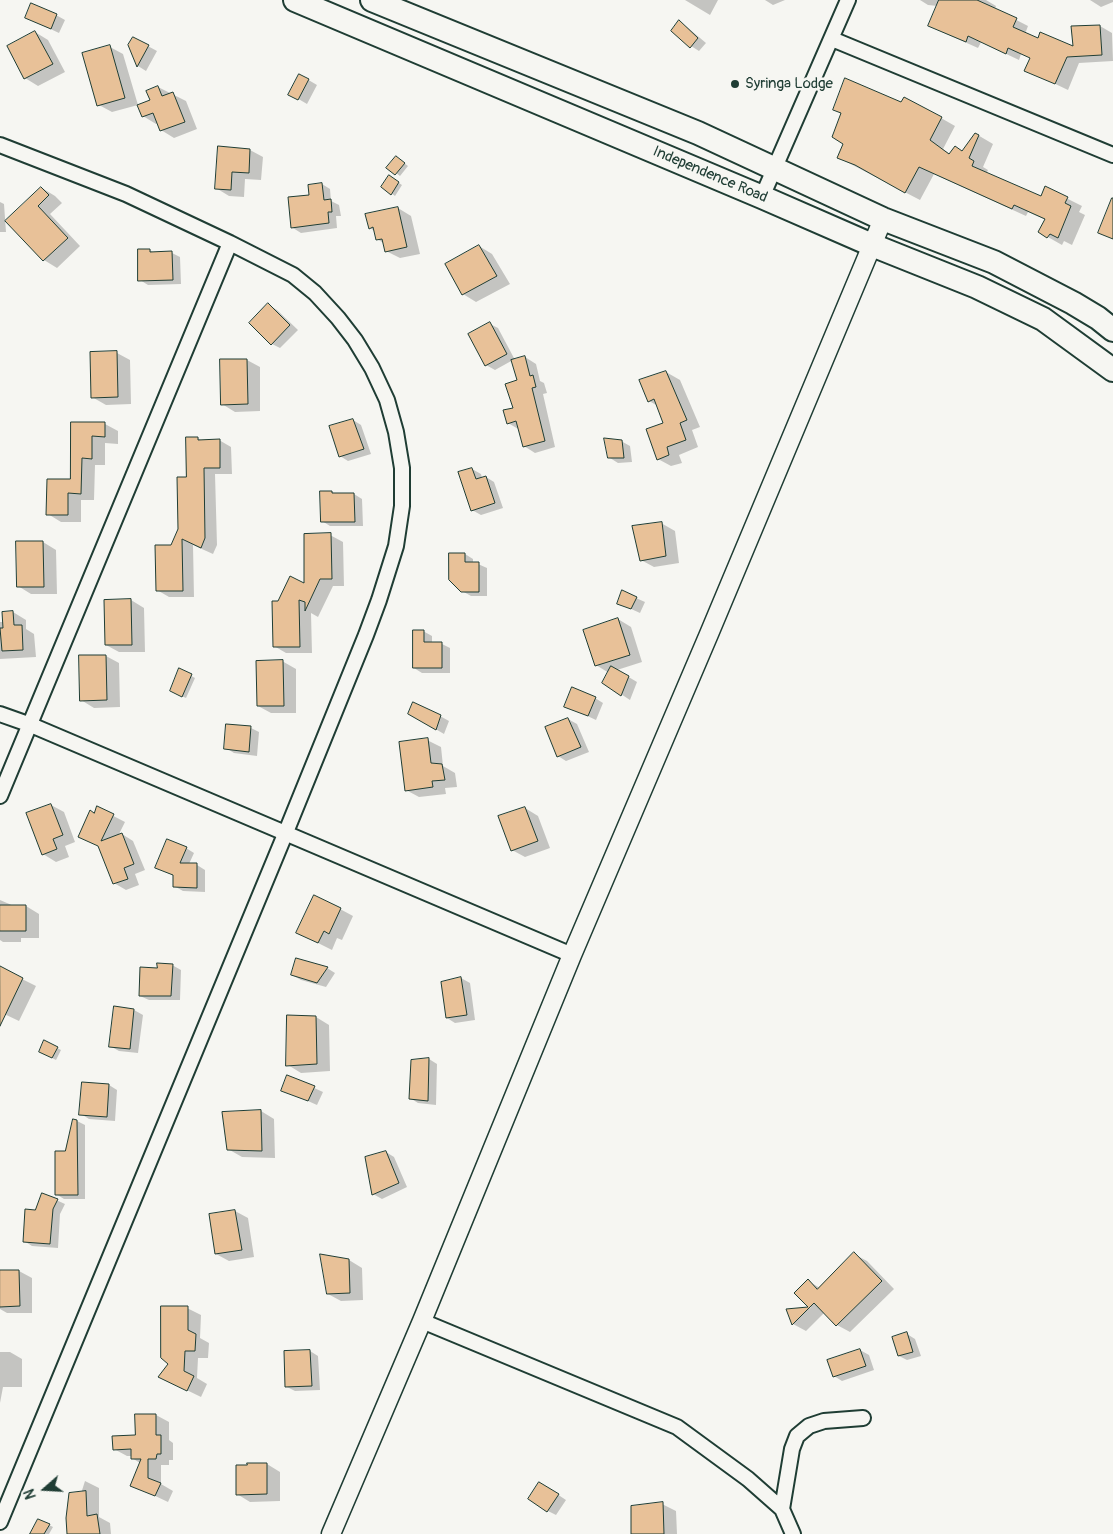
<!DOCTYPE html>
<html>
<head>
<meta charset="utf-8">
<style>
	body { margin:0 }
	#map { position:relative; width:1113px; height:1534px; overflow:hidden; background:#f6f6f2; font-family:Pangolin,sans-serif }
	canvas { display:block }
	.north { position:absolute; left:20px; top:1464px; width:50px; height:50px; -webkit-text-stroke:4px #f6f6f2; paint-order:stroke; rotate:251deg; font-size:14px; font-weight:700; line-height:20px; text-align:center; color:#1f3d34 }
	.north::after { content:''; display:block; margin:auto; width:18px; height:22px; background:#1f3d34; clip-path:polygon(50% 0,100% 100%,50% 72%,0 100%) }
</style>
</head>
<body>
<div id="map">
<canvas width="1113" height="1534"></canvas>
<div class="north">N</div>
</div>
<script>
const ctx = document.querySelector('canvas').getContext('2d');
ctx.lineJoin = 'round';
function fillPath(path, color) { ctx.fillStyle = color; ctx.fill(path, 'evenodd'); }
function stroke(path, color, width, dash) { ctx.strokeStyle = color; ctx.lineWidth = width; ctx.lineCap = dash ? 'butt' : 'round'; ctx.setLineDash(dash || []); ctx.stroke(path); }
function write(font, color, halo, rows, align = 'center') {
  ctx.font = font + ' Pangolin,sans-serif'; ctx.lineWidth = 5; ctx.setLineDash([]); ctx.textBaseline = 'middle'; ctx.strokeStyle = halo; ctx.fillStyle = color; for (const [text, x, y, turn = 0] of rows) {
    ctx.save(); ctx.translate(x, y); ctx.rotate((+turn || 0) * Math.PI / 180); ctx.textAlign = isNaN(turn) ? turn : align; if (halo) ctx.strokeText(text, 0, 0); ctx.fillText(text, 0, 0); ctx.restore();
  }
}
const shadow = new Path2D(`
	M685,0H718L710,15Z
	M765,0H785L773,5Z
	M920,0H986L996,6L995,9L1028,26L1025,34L1038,40L1074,48L1100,26L1112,33L1113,61L1079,63L1068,90L1026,70L1031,58L1021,54L1019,60L981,42L978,48L942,32L930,25L938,6L928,5Z
	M1090,0H1113V2L1101,7Z
	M56,15L65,20L59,33L27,18Z
	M679,22L687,27L706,43L699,51L691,46Z
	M35,32L48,40L65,72L38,86L25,78Z
	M133,38L157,51L146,71L138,66L130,46Z
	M110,47L123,54L138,105L112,112L99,105Z
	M300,75L317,85L307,104L290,94Z
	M158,87L186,101L197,129L174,138L161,130L158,123L156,124L143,116Z
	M902,104L941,118L955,126L943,149L950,154L963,152L976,134L993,144L983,167L988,170L986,174L1041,198L1046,188L1082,206L1079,212L1085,215L1072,245L1064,241L1062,245L1039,232L1046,220L1028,212L1026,216L934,174L920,200L839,158Z
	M219,147L250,150L263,157L261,180L245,179L244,197L229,196L216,188Z
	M400,160L408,166L400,176L388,167Z
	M393,179L402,185L395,196L391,193Z
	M322,184L330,189L331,201L339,205L341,216H336L337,228L301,233L293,228L311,196Z
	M42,188L55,196L62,203L50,214L80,246L57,268L44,260L7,221Z
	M0,202L4,204L6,232H0Z
	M398,208L411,216L420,254L400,258L386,251L385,244L377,239L376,232L370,228Z
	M479,246L492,254L510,284L476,302L463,294Z
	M150,250L154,253H172L180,257L181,284L148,285L140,280Z
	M269,305L277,310L298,330L280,348L272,344Z
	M490,324L498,328L515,360L525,357L536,364L540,381L544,383L547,393L543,394L555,447L535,453L524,446L520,430L508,423L515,409L518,381L513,360L495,370L486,365L469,335Z
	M117,353L130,360L131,404L106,405L92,397Z
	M247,360L260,367V411L235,412L222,404Z
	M666,372L680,380L700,427L692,430L698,447L679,455L682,463L671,466L658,459L664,424L658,406L649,401Z
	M353,420L361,425L371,454L348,461L340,456Z
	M72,423L105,424L118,431V444L105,443V465H95L94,500H81V522H61L48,514L71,480Z
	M198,438L202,441L219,440L231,447L232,474H215L217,545L213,554L193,545L194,597H169L157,590L179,530L188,478Z
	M621,441L630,446L632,462L618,463L610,458Z
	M472,469L481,474L482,478L486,477L494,482L503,508L481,515L472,510Z
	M321,492H332L336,494H354L362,499L363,526H330L322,521Z
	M661,523L675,531L679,563L654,567L641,560Z
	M330,535L343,542L344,586H333L318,617L311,613L312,653H286L274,646L279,602L306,585Z
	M43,542L56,550L57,594H31L18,586Z
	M465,554L473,559V563L478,564L487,568V596H471L462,591Z
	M636,598L645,602L640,613L618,603Z
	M131,600L144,608L145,652H119L106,645Z
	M13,612L26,620V629L34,634L36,657L0,659V622H4Z
	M618,619L631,627L642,662L617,670L637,682L630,700L604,683L609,673L596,665Z
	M423,631L432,636V643L442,644L450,648V673H422L414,668Z
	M106,656L119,663L120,707L94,708L81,700Z
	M282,661L296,669V713H271L258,706Z
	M180,670L195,678L186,698L175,693Z
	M595,698L603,703L596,720L566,706Z
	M410,714L440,716L449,721L444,734Z
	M568,719L577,724L589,752L566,761L558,756Z
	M227,725L251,728L259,732L257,756L234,753L226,748Z
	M427,740L441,747L443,766L455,773L457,787L445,788L446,794L419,797L406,790Z
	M51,805L64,812L75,842L65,846L69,857L56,862L43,854Z
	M98,808L125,822L118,836L122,834L133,841L145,870L135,874L139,885L126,890L114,883L91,812L95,814Z
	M525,808L538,816L550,848L525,857L512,850Z
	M186,848L194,853L189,864L197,865L205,870V892L183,891L174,886L175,876L165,872Z
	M0,900L14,906H26L39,914V938H21V942H3L0,940Z
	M340,909L353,916L342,940L337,938L332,950L298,933Z
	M172,965L181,970L180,1000H149L140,996L158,969Z
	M0,968L36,986L19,1021L0,1012Z
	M327,968L335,973L326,987L301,980L292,975Z
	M461,978L470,983L475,1020L455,1023L447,1018Z
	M115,1008L134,1010L143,1015L138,1053L119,1051L110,1046Z
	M316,1017L329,1025L330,1071L301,1073L288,1065Z
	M45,1042L61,1050L56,1060L40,1052Z
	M429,1059L437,1064L436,1105L418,1103L410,1098Z
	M288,1076L323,1092L317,1105L283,1090Z
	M83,1083L109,1085L117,1090L115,1121L89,1119L81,1114Z
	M261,1111L274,1119L275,1158L242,1157L228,1149L223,1113Z
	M77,1121L85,1125V1199H64L56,1194L66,1153Z
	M386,1152L394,1157L407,1187L382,1199L373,1194Z
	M43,1194L65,1204L60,1214L58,1248L32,1246L24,1241Z
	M235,1211L248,1218L254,1257L229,1261L216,1254L210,1215Z
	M854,1254L867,1261L894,1289L850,1332L837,1325L825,1312L806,1331L793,1324L788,1310L811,1308L796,1293L808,1281L820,1288Z
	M349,1260L362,1268L363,1300L341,1301L328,1294Z
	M0,1271H19L32,1278V1313H7L0,1309Z
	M187,1308L201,1315L200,1338L209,1343L208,1358H198L197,1378L207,1384L201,1397L160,1377L170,1364Z
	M907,1334L915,1339L921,1356L907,1360L899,1356Z
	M860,1350L869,1355L874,1370L842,1381L834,1376Z
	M310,1351L318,1356L320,1390L295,1391L287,1387Z
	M0,1352H10L22,1359V1387H3L0,1403Z
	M156,1415L169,1422V1440L173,1443V1460H169V1465H161V1484L173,1491L168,1502L132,1485L140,1463L132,1458V1456H127L114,1449L136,1437Z
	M267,1464L280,1472V1501L250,1502L237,1494Z
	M85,1481L99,1488V1517L110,1523L111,1534H68Z
	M548,1488L566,1500L556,1515L548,1511Z
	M662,1504L676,1511L677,1534H633Z
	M39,1520L53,1527L49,1534H37Z`);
const building = new Path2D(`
	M939,0H977L1017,18L1013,27L1038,38L1040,32L1073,46L1071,26L1100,25L1102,55L1067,57L1055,84L1024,71L1030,58L1008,48L1006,54L968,36L966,42L928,26Z
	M31,3L57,14L51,29L25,18Z
	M679,20L698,38L690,48L671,31Z
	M35,31L53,64L24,79L7,46Z
	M133,37L149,45L137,67L128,45Z
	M110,45L125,98L97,106L82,53Z
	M299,74L309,79L298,100L288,95Z
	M845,78L901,102L904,97L942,117L930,140L949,154L955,146L962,151L975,133L979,135L969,158L974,161L972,166L1041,196L1045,186L1068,197L1065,203L1071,206L1058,238L1050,234L1047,238L1038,232L1045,219L1014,205L1012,209L919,167L905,193L855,165L837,158L843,144L832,137L841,113L833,110Z
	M158,86L162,96L173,92L185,122L160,131L153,113L142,117L137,105L150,100L146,91Z
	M218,146L250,149L249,173L232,172L231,190L215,189Z
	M396,156L405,163L395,175L386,168Z
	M389,175L399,182L391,195L381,187Z
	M322,183L324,200L331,199L332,212H328L329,223L291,228L288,197L309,195L308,185Z
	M41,187L49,195L38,206L68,238L43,261L5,221Z
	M1112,198H1113V239L1098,233Z
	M398,207L407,247L385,252L382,239L376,240L373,227L369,229L365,214Z
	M479,245L497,276L462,295L445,264Z
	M138,249H150V252L172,251L173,280L138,281Z
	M268,303L290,325L271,345L249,323Z
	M490,322L507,354L485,366L468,334Z
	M117,351L118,397L91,398L90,352Z
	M525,356L530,376L533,375L536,387L532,388L545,441L523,447L516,421L507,424L503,410L513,408L505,384L517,380L511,360Z
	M220,359H247L248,404L221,405Z
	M666,371L687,420L680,423L686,440L667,447L669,455L657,460L646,429L663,423L654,399L648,402L639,380Z
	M353,419L364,449L339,457L329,426Z
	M71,422H105V437L92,436V459L82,458L81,494L68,493V515H46L47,479H70Z
	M186,437H198V440L220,439V468H204L205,538L201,548L182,539L183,591H156L155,545H171L178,529L177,477H186Z
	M604,438L622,440L624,458H608Z
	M472,468L476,479L486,476L495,503L471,511L458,472Z
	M320,491H332V493H354L355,522H321Z
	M662,522L666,556L640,561L632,526Z
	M331,533L332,579H320L305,611V602L299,600L300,647H273L272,601H278L290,576L304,583V534Z
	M16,541H43L44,587H17Z
	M449,553H465V562H479V592H461L449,580Z
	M622,590L637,597L631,609L617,604Z
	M131,599L132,645H105L104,600Z
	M13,611L14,625H22L23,650L2,651L0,628H3L2,612Z
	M618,618L630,655L595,666L583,630Z
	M413,630H424V642H442V668H413Z
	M79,655H106L107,700L80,701Z
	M283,660L284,706H257L256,661Z
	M611,666L629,676L621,696L602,683Z
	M179,668L192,674L182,697L170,691Z
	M572,687L596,697L588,716L564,707Z
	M413,702L441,715L436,730L408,714Z
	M568,718L581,747L557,757L545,727Z
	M226,724L251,726L249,752L224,749Z
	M428,738L431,763L442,764L445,780L432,781L433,787L405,791L399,742Z
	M51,804L63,835L53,839L57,849L42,855L26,813Z
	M97,806L114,814L101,841L122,833L134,864L124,868L128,879L113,884L98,846L78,837L90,810L94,813Z
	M525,807L538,841L511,851L498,816Z
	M167,839L187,847L180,863H197V888L173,887V875L155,868Z
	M314,895L341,908L329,934L324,931L318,943L296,933Z
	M0,905H26V931H0Z
	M296,958L328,967L317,983L291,975Z
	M157,963L173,964L171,996H139L140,967L157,968Z
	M0,966L23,978L0,1026Z
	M461,977L467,1015L446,1018L441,982Z
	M114,1006L134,1009L130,1049L109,1047Z
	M287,1015L316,1016L317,1064L286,1066Z
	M44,1040L58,1047L52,1058L39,1052Z
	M429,1058L428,1101L409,1099L411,1060Z
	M287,1075L315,1086L308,1101L281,1091Z
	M82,1082L109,1084L107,1117L79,1115Z
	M261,1110L262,1151L227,1150L222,1112Z
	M73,1119L77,1120L78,1195H55V1151H65Z
	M386,1151L399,1183L372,1195L365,1157Z
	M42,1193L58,1199L53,1209L50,1244L23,1242L25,1209L35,1210Z
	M235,1210L242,1250L215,1254L209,1214Z
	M854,1252L882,1281L836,1326L814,1303L792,1325L786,1309L808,1307L794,1293L808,1279L817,1289Z
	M320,1254L349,1259L350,1293L327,1294Z
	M0,1270H19L20,1306L0,1307Z
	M161,1306H188V1330L196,1334L195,1351H185L184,1371L194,1376L187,1391L158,1377L168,1364L161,1358Z
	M907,1332L913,1352L898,1356L892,1337Z
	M860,1349L866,1366L833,1377L827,1360Z
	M310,1350L312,1386L285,1387L284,1351Z
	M135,1414H156V1435H161V1454H157L156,1459H148V1478L161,1483L155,1496L130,1486L141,1459H131V1449L113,1450L112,1436L135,1435Z
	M247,1463H267V1494L236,1495V1465H247Z
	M539,1482L559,1494L547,1512L528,1499Z
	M86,1491L87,1516L97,1514L100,1534H67L66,1518L69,1493Z
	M663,1502L664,1534H631V1506Z
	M38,1519L50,1524L44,1534H30Z`);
const minor = new Path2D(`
	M832,39L1113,155
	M0,145L126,194L230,243L293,275L315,293L338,318L355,340L372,368L387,400L396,432L402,468V506L396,546L379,600L366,635L286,832L0,1522
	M762,197L848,0
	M0,714L31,725L572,955
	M0,796L230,243
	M422,1321L677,1427L748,1479L782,1509L793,1534
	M782,1509L792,1449L797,1436L809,1426L824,1421L863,1418`);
const tertiary = new Path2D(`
	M331,1534L422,1321L572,955L709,634L883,219`);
const primary = new Path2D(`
	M295,0L762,197L872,245L977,287L1043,319L1113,370
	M372,0L698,133L883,219L994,262L1073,303L1098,318L1113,330`);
const markers = [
	[735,84,5,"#1f3d34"]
];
const poiNames = [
	["Syringa Lodge",745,84]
];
const streetNames = [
	["Independence Road",710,175,23]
];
fillPath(shadow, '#0003');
fillPath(building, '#e8c198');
stroke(building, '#1f3d34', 1);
stroke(minor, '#1f3d34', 18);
stroke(tertiary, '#1f3d34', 21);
stroke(primary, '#1f3d34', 26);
stroke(minor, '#f6f6f2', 14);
stroke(tertiary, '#f6f6f2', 18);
stroke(primary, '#f6f6f2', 22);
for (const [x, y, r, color] of markers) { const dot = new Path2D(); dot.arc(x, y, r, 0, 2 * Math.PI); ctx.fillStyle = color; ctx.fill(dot); stroke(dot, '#f6f6f2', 2); }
write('15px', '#1f3d34', '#f6f6f2', poiNames, 'left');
write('15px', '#1f3d34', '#f6f6f2', streetNames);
</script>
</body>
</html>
